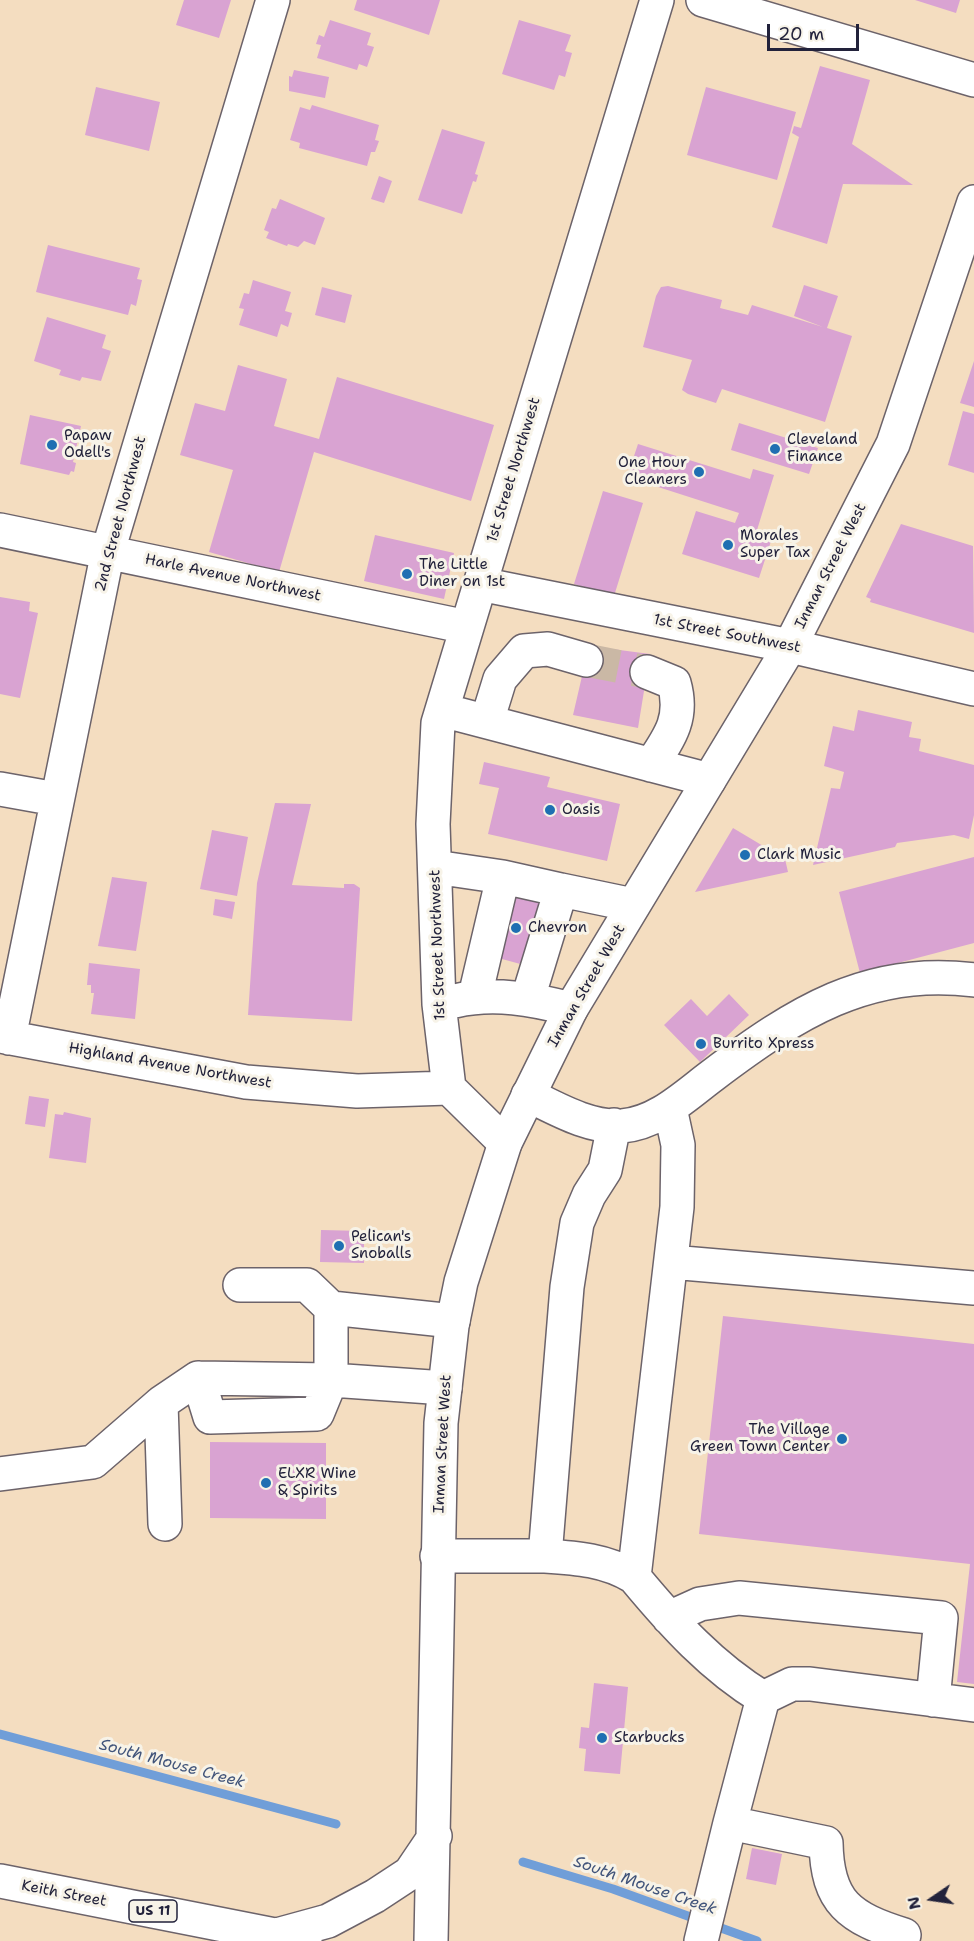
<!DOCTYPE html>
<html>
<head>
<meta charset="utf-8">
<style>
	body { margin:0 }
	#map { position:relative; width:974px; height:1941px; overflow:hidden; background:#f4ddc0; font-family:"Shantell Sans",sans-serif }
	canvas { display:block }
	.north { position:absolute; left:902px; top:1869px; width:60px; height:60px; -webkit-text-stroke:4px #f7f3e8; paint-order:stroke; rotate:257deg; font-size:16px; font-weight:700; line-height:24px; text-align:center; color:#22223b }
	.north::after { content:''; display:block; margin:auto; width:21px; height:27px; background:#22223b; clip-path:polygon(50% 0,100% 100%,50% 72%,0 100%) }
	.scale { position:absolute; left:767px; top:24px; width:92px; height:27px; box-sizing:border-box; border:3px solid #22223b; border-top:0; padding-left:8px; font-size:18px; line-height:21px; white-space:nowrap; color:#22223b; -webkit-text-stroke:4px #f7f3e8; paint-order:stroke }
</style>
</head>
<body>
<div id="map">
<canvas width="974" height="1941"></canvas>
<div class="north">N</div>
<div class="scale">20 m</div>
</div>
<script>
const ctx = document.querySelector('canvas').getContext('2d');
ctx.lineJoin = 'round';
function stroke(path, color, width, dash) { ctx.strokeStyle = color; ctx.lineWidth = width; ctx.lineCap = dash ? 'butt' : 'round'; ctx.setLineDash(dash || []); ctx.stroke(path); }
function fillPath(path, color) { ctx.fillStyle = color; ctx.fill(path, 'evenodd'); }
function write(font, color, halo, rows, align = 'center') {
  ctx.font = font + ' "Shantell Sans",sans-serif'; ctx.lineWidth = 6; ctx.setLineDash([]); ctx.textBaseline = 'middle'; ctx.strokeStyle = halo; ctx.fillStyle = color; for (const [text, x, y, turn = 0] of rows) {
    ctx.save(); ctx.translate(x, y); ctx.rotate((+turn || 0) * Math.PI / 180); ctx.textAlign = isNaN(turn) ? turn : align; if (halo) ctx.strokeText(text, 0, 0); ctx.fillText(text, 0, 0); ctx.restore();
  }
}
const stream = new Path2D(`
	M0,1734L336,1824
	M523,1862L613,1889L757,1941`);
const building = new Path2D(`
	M184,0H231L219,38L176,25Z
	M357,0H440L429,35L354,10Z
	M915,0H960L956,13Z
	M330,20L371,33L367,45L374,47L367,67L359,64L357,70L317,58L321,45L316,44L319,35L324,37Z
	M519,20L571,35L565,51L572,53L565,77L559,75L554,90L502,74Z
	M820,66L870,80L852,144L913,185L843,184L827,244L772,227L799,137L792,133L794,126L801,128Z
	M294,70L329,77L325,98L289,91V76L292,77Z
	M96,87L160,102L149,151L85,135Z
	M706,87L796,112L777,180L687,155Z
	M312,105L379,125L375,140L379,141L375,152H371L367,166L299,148L300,143L290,140L300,107L310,110Z
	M442,129L485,142L475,174L478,175L476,182L473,181L462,214L418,200Z
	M379,176L392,181L384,203L371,199Z
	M280,199L325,218L315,245L304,241L298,247L288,244L287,246L266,238L269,232L264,230L272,208L276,209Z
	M48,245L140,268L137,279L142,280L136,306L131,304L128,315L36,292Z
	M253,280L291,292L285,311L292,313L288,327L281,324L277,337L239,325L244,309L239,308L244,293L249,294Z
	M804,285L838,296L827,328L852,336L825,422L722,389L716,403L688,394L682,390L692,360L643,347L656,296L661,287L668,286L722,300L720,308L748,315L752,305L823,327L794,316Z
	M322,287L352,295L345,323L315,315Z
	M47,317L106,335L102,348L111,351L101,381L82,377L80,381L59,375L61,370L34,361Z
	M974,361V407L960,403Z
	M238,365L287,379L274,426L319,439L337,377L494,425L471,501L314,452L279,572L209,552L233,470L180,455L195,403L225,411Z
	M963,411L974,414V473L948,465Z
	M30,415L81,426L73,462L76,463L74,472L71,471L69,475L20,464Z
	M739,423L818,448L809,474L731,450Z
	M638,444L750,479L753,469L774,475L757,530L773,535L759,578L682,554L696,511L735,523L739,513L627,477Z
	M603,491L643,503L614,596L574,584Z
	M901,524L973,546L974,633L870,602L871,599L866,597Z
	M375,535L454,553L444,599L364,581Z
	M0,597L30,602L29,611L38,613L20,698L0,694Z
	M589,646L650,654L638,728L573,715Z
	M858,710L912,722L909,737L921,739L919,751L974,765V815L969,839L954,835L897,843L895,847L813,865L831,788L840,789L844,772L824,766L833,726L854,731Z
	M484,762L550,777L547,787L620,804L607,861L488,834L499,788L479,784Z
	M275,803L311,804L292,885L344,888V884H354L360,888L352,1021L248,1015L257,883Z
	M733,828L785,859L788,872L695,892Z
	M212,830L248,837L237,896L200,889Z
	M974,857V943L860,973L839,892Z
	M112,877L147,882L136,951L98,946Z
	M508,891L540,900L524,965L491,956Z
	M215,899L235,902L232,919L213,915Z
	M89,963L140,969L135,1019L91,1014L94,993H91V985H87Z
	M729,994L749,1015L700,1062L664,1025L691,999L707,1016Z
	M29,1096L49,1099L45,1127L25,1124Z
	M64,1112L91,1118L86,1163L49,1158L55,1114L63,1115Z
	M321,1230L364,1231V1263L320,1262Z
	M723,1316L974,1344V1684L957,1682L970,1564L699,1534Z
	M210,1442L326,1443V1519L210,1518Z
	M594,1683L628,1687L620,1774L584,1771L586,1749L579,1748L581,1727L589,1728Z
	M752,1848L782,1854L776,1885L746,1879Z`);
const minorTunnel = new Path2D(`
	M586,660L647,672`);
const minor = new Path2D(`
	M703,0L974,80
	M0,530L467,627
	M480,584L790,646L974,689
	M647,672L674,683C684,718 670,737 651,765
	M442,710L709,780
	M487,721L500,679L524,651L548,649L586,660
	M0,789L56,799
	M435,867L503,877
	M475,996L503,877L561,890
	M528,998L561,890L633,905
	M455,1001C494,992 532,999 571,1009
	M0,1036L246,1082L357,1091L449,1088
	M9,1038L108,551L273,0
	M528,1095C557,1109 589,1128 622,1126C658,1123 686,1095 713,1075C794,1014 868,966 974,980
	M505,1143L449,1088L439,1004L433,824L438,723L657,0
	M671,1262L974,1288
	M240,1285H307L331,1308
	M198,1378L210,1417L317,1414L331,1380V1308L453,1321
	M0,1474L93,1462L161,1403
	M165,1524L161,1403L198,1378L331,1380L445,1388
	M437,1556H545L567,1287L577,1223L589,1195L605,1170L614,1125
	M545,1556C577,1558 606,1560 634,1577C673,1624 712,1667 763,1698
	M634,1577L677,1207L678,1145L670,1108
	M669,1618L700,1604L739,1598L941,1618L933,1700
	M904,1935C850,1918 827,1903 826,1843L730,1823L763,1698L792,1684H810L974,1705
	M701,1941L730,1823`);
const major = new Path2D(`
	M0,1881L305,1941
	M277,1935L328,1921L375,1896L410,1873L435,1836
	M431,1941L441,1423L452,1326L461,1282L505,1143L571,1009L790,646L893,444L974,202`);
const markers = [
	[52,445,6,"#1f6fb2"],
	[775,449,6,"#1f6fb2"],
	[699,472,6,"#1f6fb2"],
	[728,545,6,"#1f6fb2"],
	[407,574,6,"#1f6fb2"],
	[550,810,6,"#1f6fb2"],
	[745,855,6,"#1f6fb2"],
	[516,928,6,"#1f6fb2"],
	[701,1044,6,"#1f6fb2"],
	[339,1246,6,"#1f6fb2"],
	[842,1439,6,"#1f6fb2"],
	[266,1483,6,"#1f6fb2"],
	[602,1738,6,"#1f6fb2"]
];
const shields = [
	[153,1911,48]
];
const shieldNames = [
	["US 11",153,1911]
];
const poiNames = [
	["Papaw",64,436],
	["Odell's",64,453],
	["Cleveland",787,440],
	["Finance",787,457],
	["One Hour",687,463,"right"],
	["Cleaners",687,480,"right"],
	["Morales",740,536],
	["Super Tax",740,553],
	["The Little",419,565],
	["Diner on 1st",419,582],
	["Oasis",562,810],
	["Clark Music",757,855],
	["Chevron",528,928],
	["Burrito Xpress",713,1044],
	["Pelican's",351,1237],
	["Snoballs",351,1254],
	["The Village",830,1430,"right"],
	["Green Town Center",830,1447,"right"],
	["ELXR Wine",278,1474],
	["& Spirits",278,1491],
	["Starbucks",614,1738]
];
const streetNames = [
	["1st Street Northwest",514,470,-73],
	["2nd Street Northwest",121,514,-75],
	["Inman Street West",831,566,-63],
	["Harle Avenue Northwest",233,578,12],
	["1st Street Southwest",727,634,11],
	["1st Street Northwest",438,945,-92],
	["Inman Street West",587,986,-60],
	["Highland Avenue Northwest",170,1066,10],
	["Inman Street West",443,1444,-87],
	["Keith Street",64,1894,11]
];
const waterNames = [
	["South Mouse Creek",172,1764,15],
	["South Mouse Creek",645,1886,19]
];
stroke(stream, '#709ed8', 9);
fillPath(building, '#d9a3d2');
stroke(minorTunnel, '#cab8a5', 33, [33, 16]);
stroke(minor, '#6c636a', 36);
stroke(major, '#6c636a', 36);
stroke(minor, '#fff', 33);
stroke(major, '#fff', 33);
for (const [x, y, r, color] of markers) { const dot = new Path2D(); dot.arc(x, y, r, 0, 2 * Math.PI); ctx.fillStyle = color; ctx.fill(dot); stroke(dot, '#f7f3e8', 2); }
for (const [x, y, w] of shields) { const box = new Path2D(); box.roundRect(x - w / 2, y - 11, w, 22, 4.5); ctx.fillStyle = '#f7f3e8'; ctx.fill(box); stroke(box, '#22223b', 1.5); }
write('bold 14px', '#22223b', null, shieldNames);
write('15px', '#22223b', '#f7f3e8', poiNames, 'left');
write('15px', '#22223b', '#f7f3e8', streetNames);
write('italic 16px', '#41547a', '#f7f3e8', waterNames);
</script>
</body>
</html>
